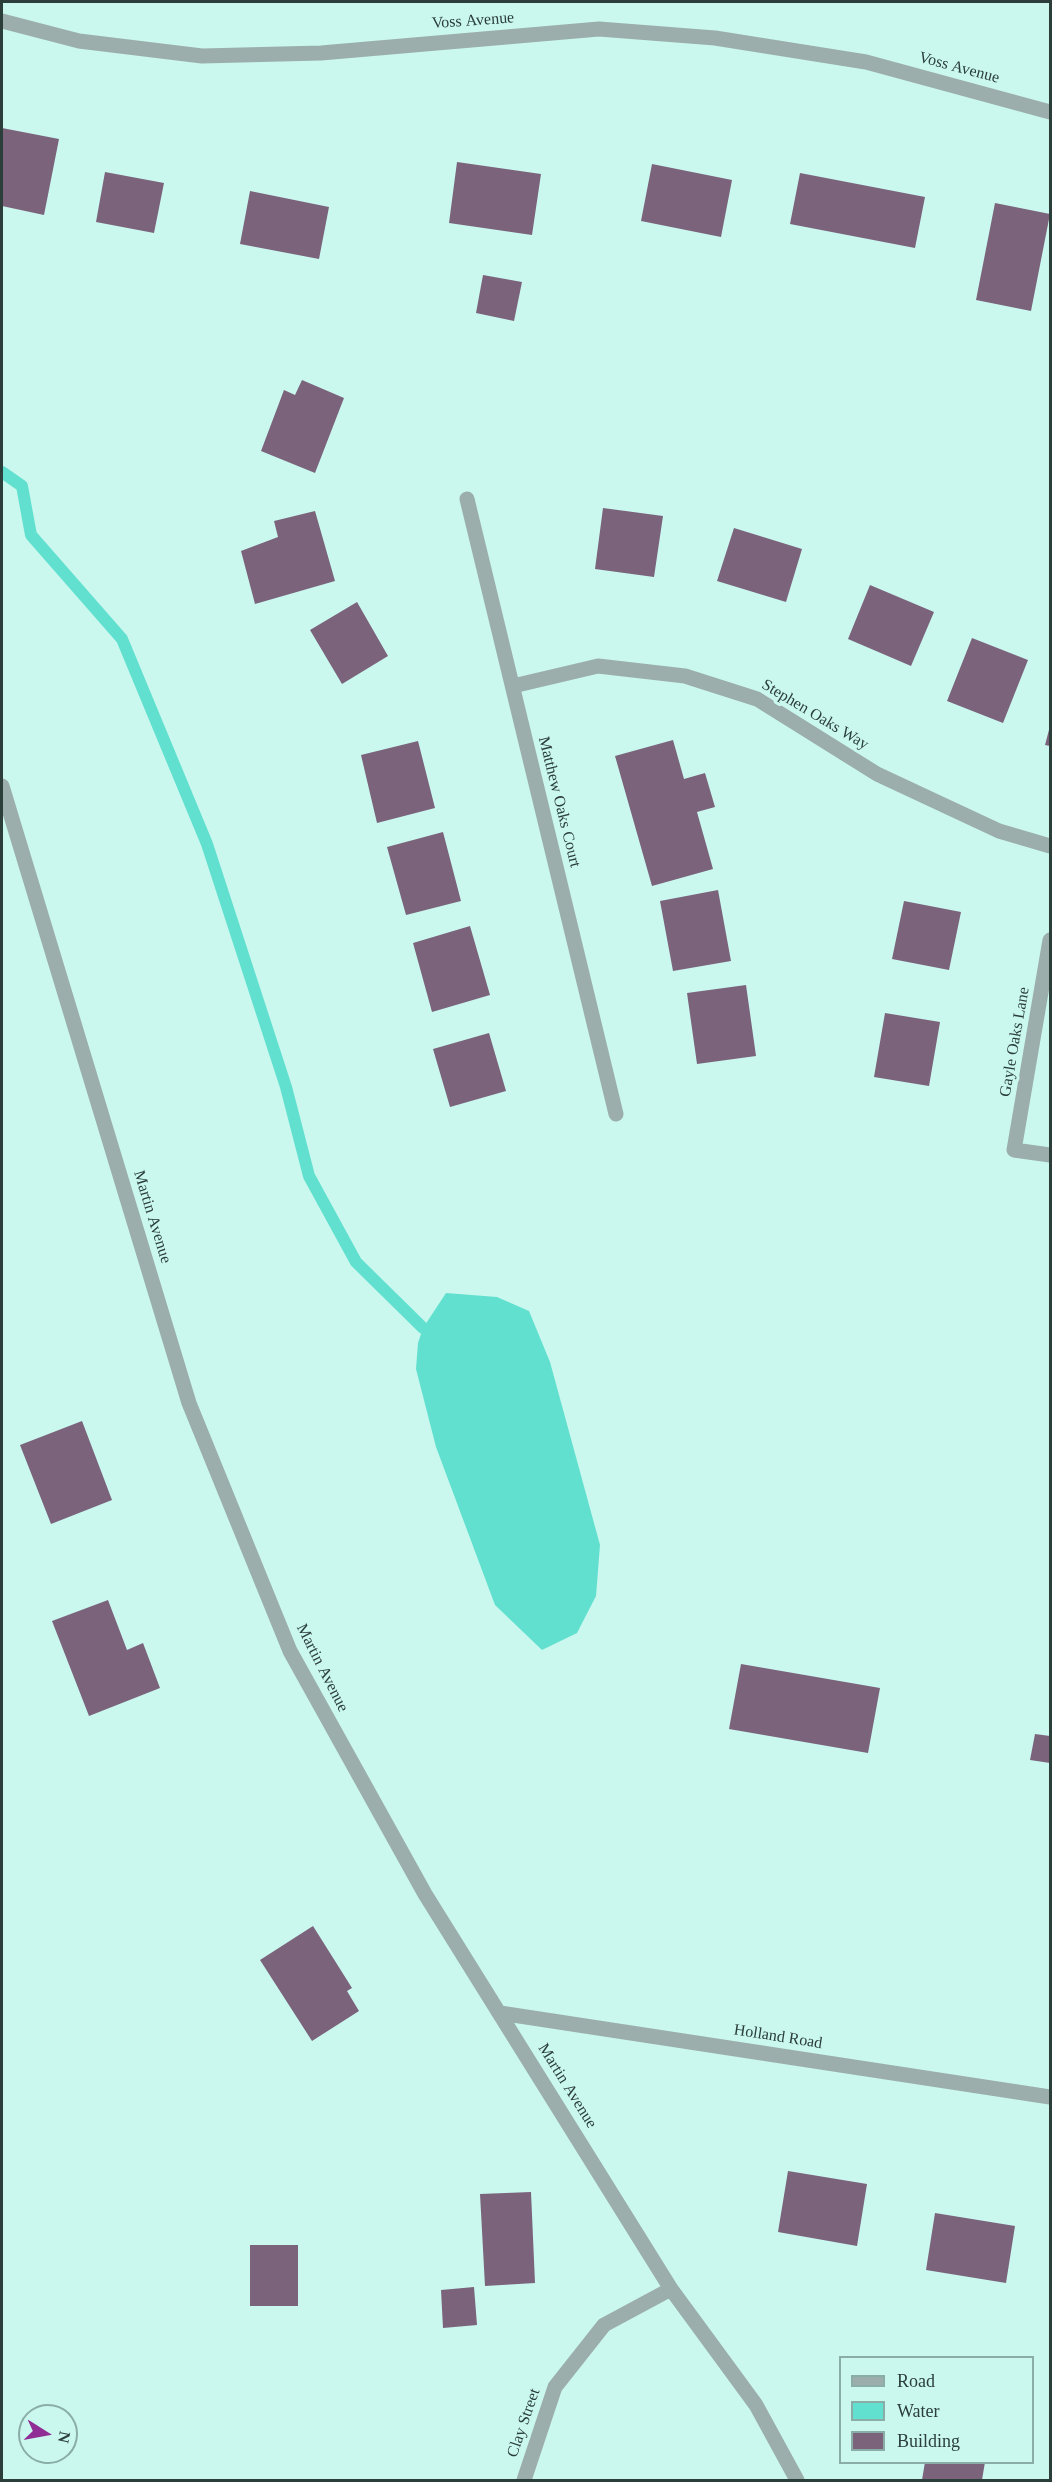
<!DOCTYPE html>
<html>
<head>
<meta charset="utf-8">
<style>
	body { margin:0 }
	#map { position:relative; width:1052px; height:2482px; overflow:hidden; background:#caf8ef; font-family:Georgia,serif }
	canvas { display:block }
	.frame { position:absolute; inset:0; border:3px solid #2b3e3a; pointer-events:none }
	.legend { position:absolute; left:839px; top:2356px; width:195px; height:108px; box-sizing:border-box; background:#caf8ef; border:2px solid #8aaea7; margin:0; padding:8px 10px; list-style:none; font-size:18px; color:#2b3e3a }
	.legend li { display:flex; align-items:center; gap:12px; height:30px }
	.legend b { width:30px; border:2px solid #8aaea7 }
	.north { position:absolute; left:18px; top:2404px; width:60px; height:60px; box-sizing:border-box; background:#caf8ef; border:2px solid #8aaea7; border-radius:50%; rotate:101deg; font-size:16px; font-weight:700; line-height:24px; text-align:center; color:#2b3e3a }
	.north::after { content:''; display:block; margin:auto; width:21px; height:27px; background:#902e96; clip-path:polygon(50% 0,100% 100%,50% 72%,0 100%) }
</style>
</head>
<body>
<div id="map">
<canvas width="1052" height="2482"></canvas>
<div class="frame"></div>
<ul class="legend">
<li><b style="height:8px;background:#9caeab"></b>Road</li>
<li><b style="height:16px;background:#62e0cf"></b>Water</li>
<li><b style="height:16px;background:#7b637c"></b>Building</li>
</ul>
<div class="north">N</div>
</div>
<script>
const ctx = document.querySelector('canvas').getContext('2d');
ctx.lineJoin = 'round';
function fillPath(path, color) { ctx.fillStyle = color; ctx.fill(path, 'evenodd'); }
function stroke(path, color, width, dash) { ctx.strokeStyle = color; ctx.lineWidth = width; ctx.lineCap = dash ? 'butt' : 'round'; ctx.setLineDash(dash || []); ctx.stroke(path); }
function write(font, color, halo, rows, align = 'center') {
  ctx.font = font + ' Georgia,serif'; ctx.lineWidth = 6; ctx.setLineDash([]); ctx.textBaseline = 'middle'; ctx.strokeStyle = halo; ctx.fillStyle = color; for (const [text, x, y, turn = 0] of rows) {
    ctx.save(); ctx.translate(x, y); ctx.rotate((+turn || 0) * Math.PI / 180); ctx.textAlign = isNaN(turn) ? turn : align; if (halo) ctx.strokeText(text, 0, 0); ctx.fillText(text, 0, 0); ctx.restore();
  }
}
const water = new Path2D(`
	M446,1293L497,1297L529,1311L550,1362L600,1545L596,1596L577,1633L542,1650L495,1605L436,1447L416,1369L418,1343L423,1328Z`);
const stream = new Path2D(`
	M2,472L22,486L31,535L122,639L207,844L286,1087L309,1176L356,1262L423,1328`);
const building = new Path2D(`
	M2,128L59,139L44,215L2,206Z
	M457,162L541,174L532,235L449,223Z
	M652,164L732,180L721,237L641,221Z
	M105,172L164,183L154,233L96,222Z
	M800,173L925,197L915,248L790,224Z
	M250,191L329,207L319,259L240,244Z
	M995,203L1050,214L1031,311L976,300Z
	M483,275L522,282L514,321L476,313Z
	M302,380L344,398L315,473L261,451L284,390L295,395Z
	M603,508L663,516L654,577L595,569Z
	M315,511L335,581L255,604L241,551L278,537L274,521Z
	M734,528L802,549L786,602L717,581Z
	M870,585L934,612L911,666L848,639Z
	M357,602L388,656L342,684L310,630Z
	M972,638L1028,660L1003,723L947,701Z
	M1050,726V746L1045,745Z
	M673,740L684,779L705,773L715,807L697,812L713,869L652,886L615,756Z
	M418,741L435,808L377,823L361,755Z
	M443,832L461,901L406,915L387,847Z
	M718,890L731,961L673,971L660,901Z
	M904,901L961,912L949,970L892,959Z
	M470,926L490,995L432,1012L413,943Z
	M746,985L756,1056L697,1064L687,993Z
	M885,1013L940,1022L929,1086L874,1077Z
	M489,1033L506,1091L450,1107L433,1049Z
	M82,1421L112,1500L51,1524L20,1445Z
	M108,1600L127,1650L143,1643L160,1688L89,1716L52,1621Z
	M741,1664L880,1688L868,1753L729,1729Z
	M1035,1734L1050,1736V1763L1030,1760Z
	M313,1926L352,1988L347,1991L359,2011L312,2041L260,1960Z
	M788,2171L867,2184L857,2246L778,2232Z
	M531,2192L535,2283L485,2286L480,2194Z
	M935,2213L1015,2226L1006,2283L926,2270Z
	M250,2245H298V2306H250Z
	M474,2287L477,2325L443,2328L441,2290Z
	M925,2462H985L982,2480H922Z`);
const minor = new Path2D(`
	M2,21L79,41L202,56L321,53L599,29L715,38L866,62L1050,112
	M467,499L616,1114
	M513,686L598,666L685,676L757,699L877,774L999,831L1050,846
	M2,786L189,1403L290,1651L425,1894L671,2289L756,2405L797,2480
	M1050,940L1014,1150L1050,1155
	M500,2013L1050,2097
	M524,2480L555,2387L604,2325L671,2289`);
const streetNames = [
	["Voss Avenue",473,21,-4],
	["Voss Avenue",959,68,15],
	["Stephen Oaks Way",815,715,31],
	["Matthew Oaks Court",559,802,76],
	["Gayle Oaks Lane",1015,1042,-80],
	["Martin Avenue",152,1217,73],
	["Martin Avenue",322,1668,63],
	["Holland Road",778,2037,9],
	["Martin Avenue",567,2086,58],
	["Clay Street",524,2423,-71]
];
fillPath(water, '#62e0cf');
stroke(stream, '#62e0cf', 12);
fillPath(building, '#7b637c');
stroke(minor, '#9caeab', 15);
write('16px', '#2b3e3a', '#caf8ef', streetNames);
</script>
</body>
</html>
